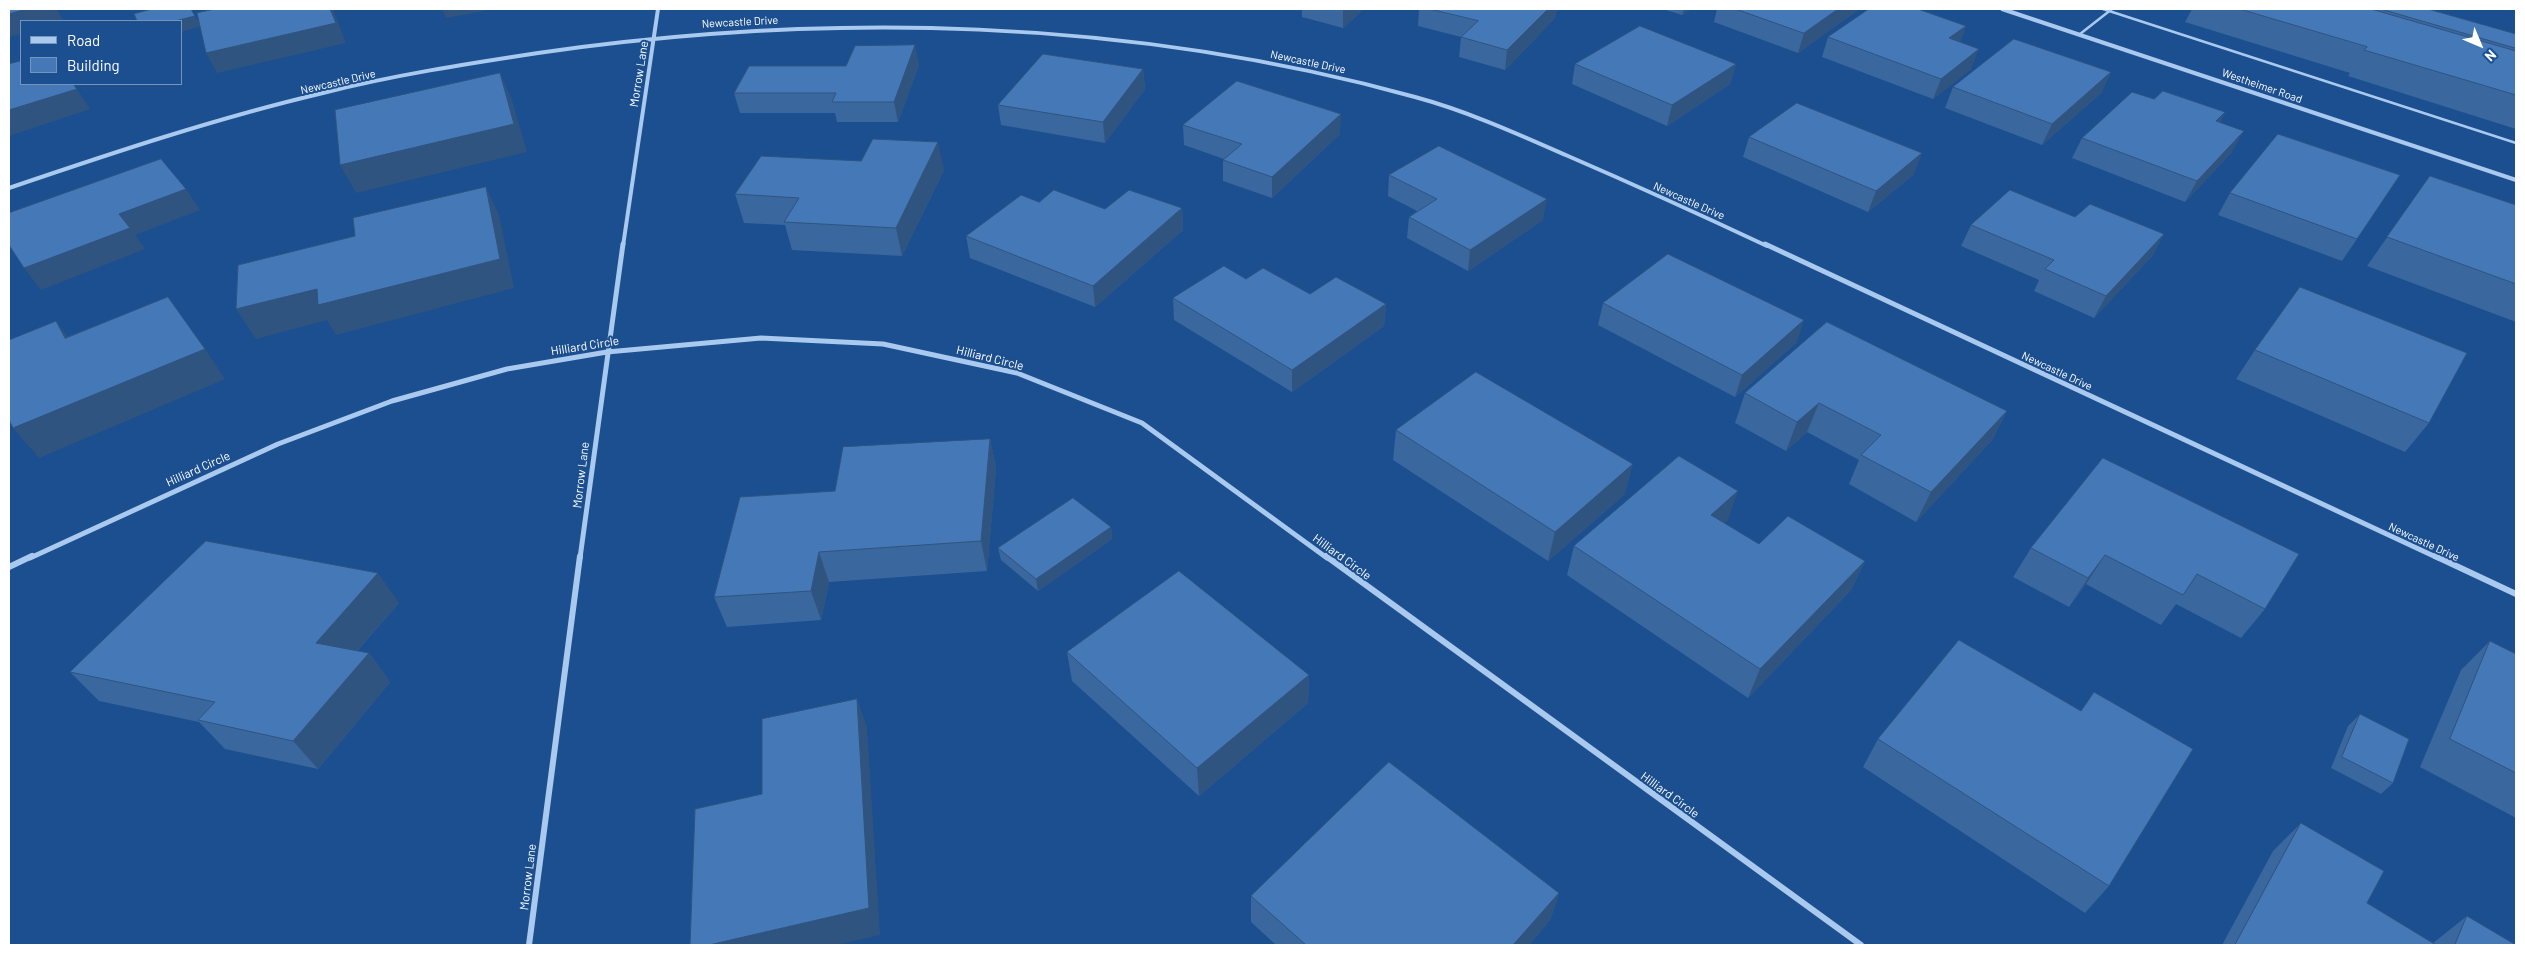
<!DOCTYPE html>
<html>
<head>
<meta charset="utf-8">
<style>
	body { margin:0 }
	#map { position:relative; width:2525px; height:954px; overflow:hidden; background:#1b4f8f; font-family:Barlow,sans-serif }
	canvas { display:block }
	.frame { position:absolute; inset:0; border:10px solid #fff; pointer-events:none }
	.legend { position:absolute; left:20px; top:20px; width:162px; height:65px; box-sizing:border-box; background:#1b4f8f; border:1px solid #7695bc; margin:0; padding:6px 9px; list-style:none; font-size:15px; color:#fff }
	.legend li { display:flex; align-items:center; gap:10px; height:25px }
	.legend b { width:25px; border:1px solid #7695bc }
	.north { position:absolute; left:2455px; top:20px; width:50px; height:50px; -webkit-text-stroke:4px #1b4f8f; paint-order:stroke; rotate:135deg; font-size:14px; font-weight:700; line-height:20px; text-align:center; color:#fff }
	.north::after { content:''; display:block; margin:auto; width:18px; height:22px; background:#fff; clip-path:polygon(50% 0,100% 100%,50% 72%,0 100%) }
</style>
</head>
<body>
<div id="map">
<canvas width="2525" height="954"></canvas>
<div class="frame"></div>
<ul class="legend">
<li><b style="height:6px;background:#a9c9ee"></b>Road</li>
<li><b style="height:14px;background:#4478b7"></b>Building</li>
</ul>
<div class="north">N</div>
</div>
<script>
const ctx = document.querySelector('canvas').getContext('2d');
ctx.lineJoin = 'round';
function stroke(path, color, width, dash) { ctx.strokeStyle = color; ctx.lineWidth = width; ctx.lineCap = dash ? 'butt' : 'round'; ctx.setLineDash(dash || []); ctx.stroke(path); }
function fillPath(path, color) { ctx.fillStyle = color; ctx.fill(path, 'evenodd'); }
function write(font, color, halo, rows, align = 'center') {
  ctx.font = font + ' Barlow,sans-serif'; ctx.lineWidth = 4; ctx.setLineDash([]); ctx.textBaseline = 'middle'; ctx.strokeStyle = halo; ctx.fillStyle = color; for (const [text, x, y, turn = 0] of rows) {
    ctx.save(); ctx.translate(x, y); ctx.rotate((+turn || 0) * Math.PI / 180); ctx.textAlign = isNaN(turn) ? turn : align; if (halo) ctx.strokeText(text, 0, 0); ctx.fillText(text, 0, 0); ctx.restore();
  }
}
const service = new Path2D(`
	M2103,9L2516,143
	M2080,34L2112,9`);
const minorFar2 = new Path2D(`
	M2002,9L2516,180
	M9,188C112,153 217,118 323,93C394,75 466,64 538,53C829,11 1130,18 1415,97C1467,111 1518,134 1568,156C1635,185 1701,215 1767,246
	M623,246L658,9`);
const minorFar1 = new Path2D(`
	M1765,244L2438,558
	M30,558L278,444L392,401L507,369L607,352L761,338L883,344L1017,373L1142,423L1327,558
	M580,558L623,244`);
const minor = new Path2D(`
	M1326,556L1861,945
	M2435,556L2516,594
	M9,567L32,556
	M529,945L580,556`);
const wall = new Path2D(`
	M1302,9H1364L1343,28L1302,17Z
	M1419,9H1557L1555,18L1505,70L1459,57L1461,37L1418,26Z
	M1663,9H1691L1682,15Z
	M1717,9H1858V10L1798,53L1714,22Z
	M2192,9H2428L2516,34V129L2348,76L2350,73L2185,22Z
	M1966,26L1960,42L1971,69L1933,99L1822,57L1828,37Z
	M1575,64H1736L1730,84L1667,126L1572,84Z
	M919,65L898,122H837L835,113H740L734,93Z
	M1143,69L1145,89L1105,143L1001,125L998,105Z
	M2111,72L2101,93L2042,145L1945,108L1953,87Z
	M2154,99L2225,112L2220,122L2232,152L2185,202L2072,158L2082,138Z
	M1183,125L1340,134L1272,198L1223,181V160L1224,159L1184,145Z
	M1749,137L1914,174L1868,212L1743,157Z
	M944,170L902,256L792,250L785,225L744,223L735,194Z
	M1389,175L1543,220L1468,271L1407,238L1409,217L1417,211L1388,196Z
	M2430,176L2516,205V322L2367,266Z
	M2230,193L2357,239L2342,261L2218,215Z
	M1039,202L1105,209L1182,208L1183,230L1095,307L970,258L966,236Z
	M2075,217L2164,234L2152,256L2094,318L2034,291L2039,280L1961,246L1971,225Z
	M1310,294L1386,304L1384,326L1292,392L1174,320L1173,298Z
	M1603,303L1797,342L1735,397L1598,325Z
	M2255,350L2429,423L2405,452L2236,379Z
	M1745,393L2007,411L1992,440L1916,522L1849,484L1859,460L1807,432L1786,451L1735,423Z
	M1396,430L1625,494L1548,561L1393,460Z
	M990,439L996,468L987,571L829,582L821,620L727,627L714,597L835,491Z
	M2103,458L2265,609L2241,638L2176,604L2161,625L2086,584L2069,607L2013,577L2031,548Z
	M1728,520L1724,523L1759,544L1865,561L1851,590L1748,698L1567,575L1574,546Z
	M1111,527L1112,539L1038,591L1001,560L998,548Z
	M399,603L357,651L369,653L390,682L318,769L225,749L199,722L99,701L70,672Z
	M2490,641L2516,654V818L2420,767L2461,670Z
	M1067,652L1309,675L1308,703L1199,796L1072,681Z
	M2081,711L2109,886L2085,913L1863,767L1878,739Z
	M2360,714L2393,783L2381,794L2331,768L2348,726Z
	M2301,823L2367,903L2433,943L2467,916L2516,945H2222L2273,851Z
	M1559,893L1550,920L1529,945H1276L1251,922V896Z`);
const shadedWall = new Path2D(`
	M27,9H56L64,21H21V34L9,37V14Z
	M191,9L201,26L181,32V21H175Z
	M330,9H333L346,43L217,73L206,53Z
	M442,9H494L446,18Z
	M1343,9H1364L1343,28Z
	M1548,9H1557L1555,18L1505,70L1507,50Z
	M1684,9H1691L1682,15Z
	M1838,9H1858V10L1798,53L1804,33Z
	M1966,26L1959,45L1949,38Z
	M915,45L919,65L898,122L894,102Z
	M1979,49L1971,69L1933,99L1941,79Z
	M1736,64L1730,84L1667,126L1672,105Z
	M1143,69L1145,89L1105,143L1103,122Z
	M2111,72L2101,93L2042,145L2052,124Z
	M500,73L512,100L527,152L356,193L340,165Z
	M77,89L90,109L9,136V110Z
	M2225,112L2214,133L2216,121Z
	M1341,114L1340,134L1272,198V177Z
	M2244,131L2232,152L2185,202L2197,181Z
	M938,142L944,170L902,256L896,228Z
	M1922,153L1914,174L1868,212L1876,191Z
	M486,187L499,215L514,288L336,335L327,320L256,339L236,309Z
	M186,189L200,210L135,235L145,249L41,290L24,268L119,214Z
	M1547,199L1543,220L1468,271L1470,250Z
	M1182,208L1183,230L1095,307L1093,286Z
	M2164,234L2152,256L2094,318L2106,296Z
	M1386,304L1384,326L1292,392V370Z
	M1804,320L1797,342L1735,397L1742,375Z
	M56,321L79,351L65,338Z
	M205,349L225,379L39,458L13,428Z
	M1819,403L1807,432L1786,451L1797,422Z
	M2007,411L1992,440L1916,522L1931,492Z
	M990,439L996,468L987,571L981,541Z
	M1633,464L1625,494L1548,561L1555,532Z
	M1738,491L1728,520L1701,545L1711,515Z
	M1111,527L1112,539L1038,591L1036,579Z
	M819,552L829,582L821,620L811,591Z
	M2105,555L2086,584L2069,607L2088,578Z
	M1865,561L1851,590L1748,698L1760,669Z
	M378,573L399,603L338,672L316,643Z
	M369,653L390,682L318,769L293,741Z
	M1309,675L1308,703L1199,796L1197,768Z
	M857,699L867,727L880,935L836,945H709Z
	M1559,893L1550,920L1529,945H1513Z`);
const building = new Path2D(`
	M9,9H27L9,14Z
	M152,9H191L195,16L175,21H137L134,14Z
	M215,9H330L336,23L206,53L197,13Z
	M1430,9H1548L1507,50L1461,37L1478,21Z
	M1736,9H1838L1804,33Z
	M1869,9H1918L1966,26L1949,38L1979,49L1941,79L1828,37Z
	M2240,9H2371L2516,51V95L2364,50L2367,47Z
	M2381,9H2428L2516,34V48Z
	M1640,26L1736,64L1672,105L1575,64Z
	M2014,39L2111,72L2052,124L1953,87Z
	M915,45L894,102H832L836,93H734L749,66H846L855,46Z
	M1043,54L1143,69L1103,122L998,105Z
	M21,61V84H73L77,89L9,110V64Z
	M500,73L514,124L340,165L335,110Z
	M1237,81L1341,114L1272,177L1223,160L1242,144L1183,125Z
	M2163,91L2225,112L2216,121L2244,131L2197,181L2082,138L2132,92L2154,99Z
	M1797,103L1922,153L1876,191L1749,137Z
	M2278,134L2400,175L2357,239L2230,193Z
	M873,139L938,142L896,228L784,222L799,198L735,194L761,156L861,161Z
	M1439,146L1547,199L1470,250L1409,217L1437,199L1389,175Z
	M161,159L186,189L119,214L130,228L24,268L9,245V213Z
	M2430,176L2516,205V284L2387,237Z
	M486,187L500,259L318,305L317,289L236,309L238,265L355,236L353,218Z
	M1054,190L1105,209L1129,190L1182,208L1093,286L966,236L1021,195L1039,202Z
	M2010,190L2075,217L2090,204L2164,234L2106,296L2045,269L2054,260L1971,225Z
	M1668,254L1804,320L1742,375L1603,303Z
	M1224,266L1246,279L1263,268L1310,294L1336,277L1386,304L1292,370L1173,298Z
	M2300,287L2467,353L2429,423L2255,350Z
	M168,297L205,349L13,428L9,420V340L56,321L65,338Z
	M1827,322L2007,411L1931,492L1861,455L1881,435L1819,403L1797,422L1745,393Z
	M1476,372L1633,464L1555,532L1396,430Z
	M990,439L981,541L819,552L811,591L714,597L740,497L835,491L843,447Z
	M1679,456L1738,491L1711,515L1759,544L1788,516L1865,561L1760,669L1574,546Z
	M2103,458L2299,554L2265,609L2197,574L2183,595L2105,555L2088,578L2031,548Z
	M1073,498L1111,527L1036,579L998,548Z
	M206,541L378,573L316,643L369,653L293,741L198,720L215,702L70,672Z
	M1179,571L1309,675L1197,768L1067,652Z
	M1959,640L2081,711L2094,692L2193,749L2109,886L1878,739Z
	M2490,641L2516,654V773L2450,739Z
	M857,699L869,908L709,945H690L695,809L762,794V719Z
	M2360,714L2409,739L2393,783L2342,757Z
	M1389,762L1559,893L1513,945H1306L1251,896Z
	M2301,823L2384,871L2367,903L2436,945H2235Z
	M2467,916L2516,945H2455Z`);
const farStreetnames = [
	["Newcastle Drive",740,22,-3],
	["Newcastle Drive",1308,62,12],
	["Newcastle Drive",338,82,-13],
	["Westheimer Road",2262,86,19],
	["Newcastle Drive",1689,201,24],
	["Newcastle Drive",2057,371,25],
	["Newcastle Drive",2424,542,25]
];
const streetNames = [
	["Morrow Lane",639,74,-81],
	["Hilliard Circle",585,346,-9],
	["Hilliard Circle",990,358,14],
	["Hilliard Circle",198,469,-24],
	["Morrow Lane",581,475,-83],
	["Hilliard Circle",1342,557,36],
	["Hilliard Circle",1670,795,36],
	["Morrow Lane",528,877,-83]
];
stroke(service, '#a9c9ee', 2.5);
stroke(minorFar2, '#a9c9ee', 4);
stroke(minorFar1, '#a9c9ee', 5);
stroke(minor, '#a9c9ee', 6);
fillPath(wall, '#3a679d');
fillPath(shadedWall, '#305480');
fillPath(building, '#4478b7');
stroke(building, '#305480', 1);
write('11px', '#fff', '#1b4f8f', farStreetnames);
write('12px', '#fff', '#1b4f8f', streetNames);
</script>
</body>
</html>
